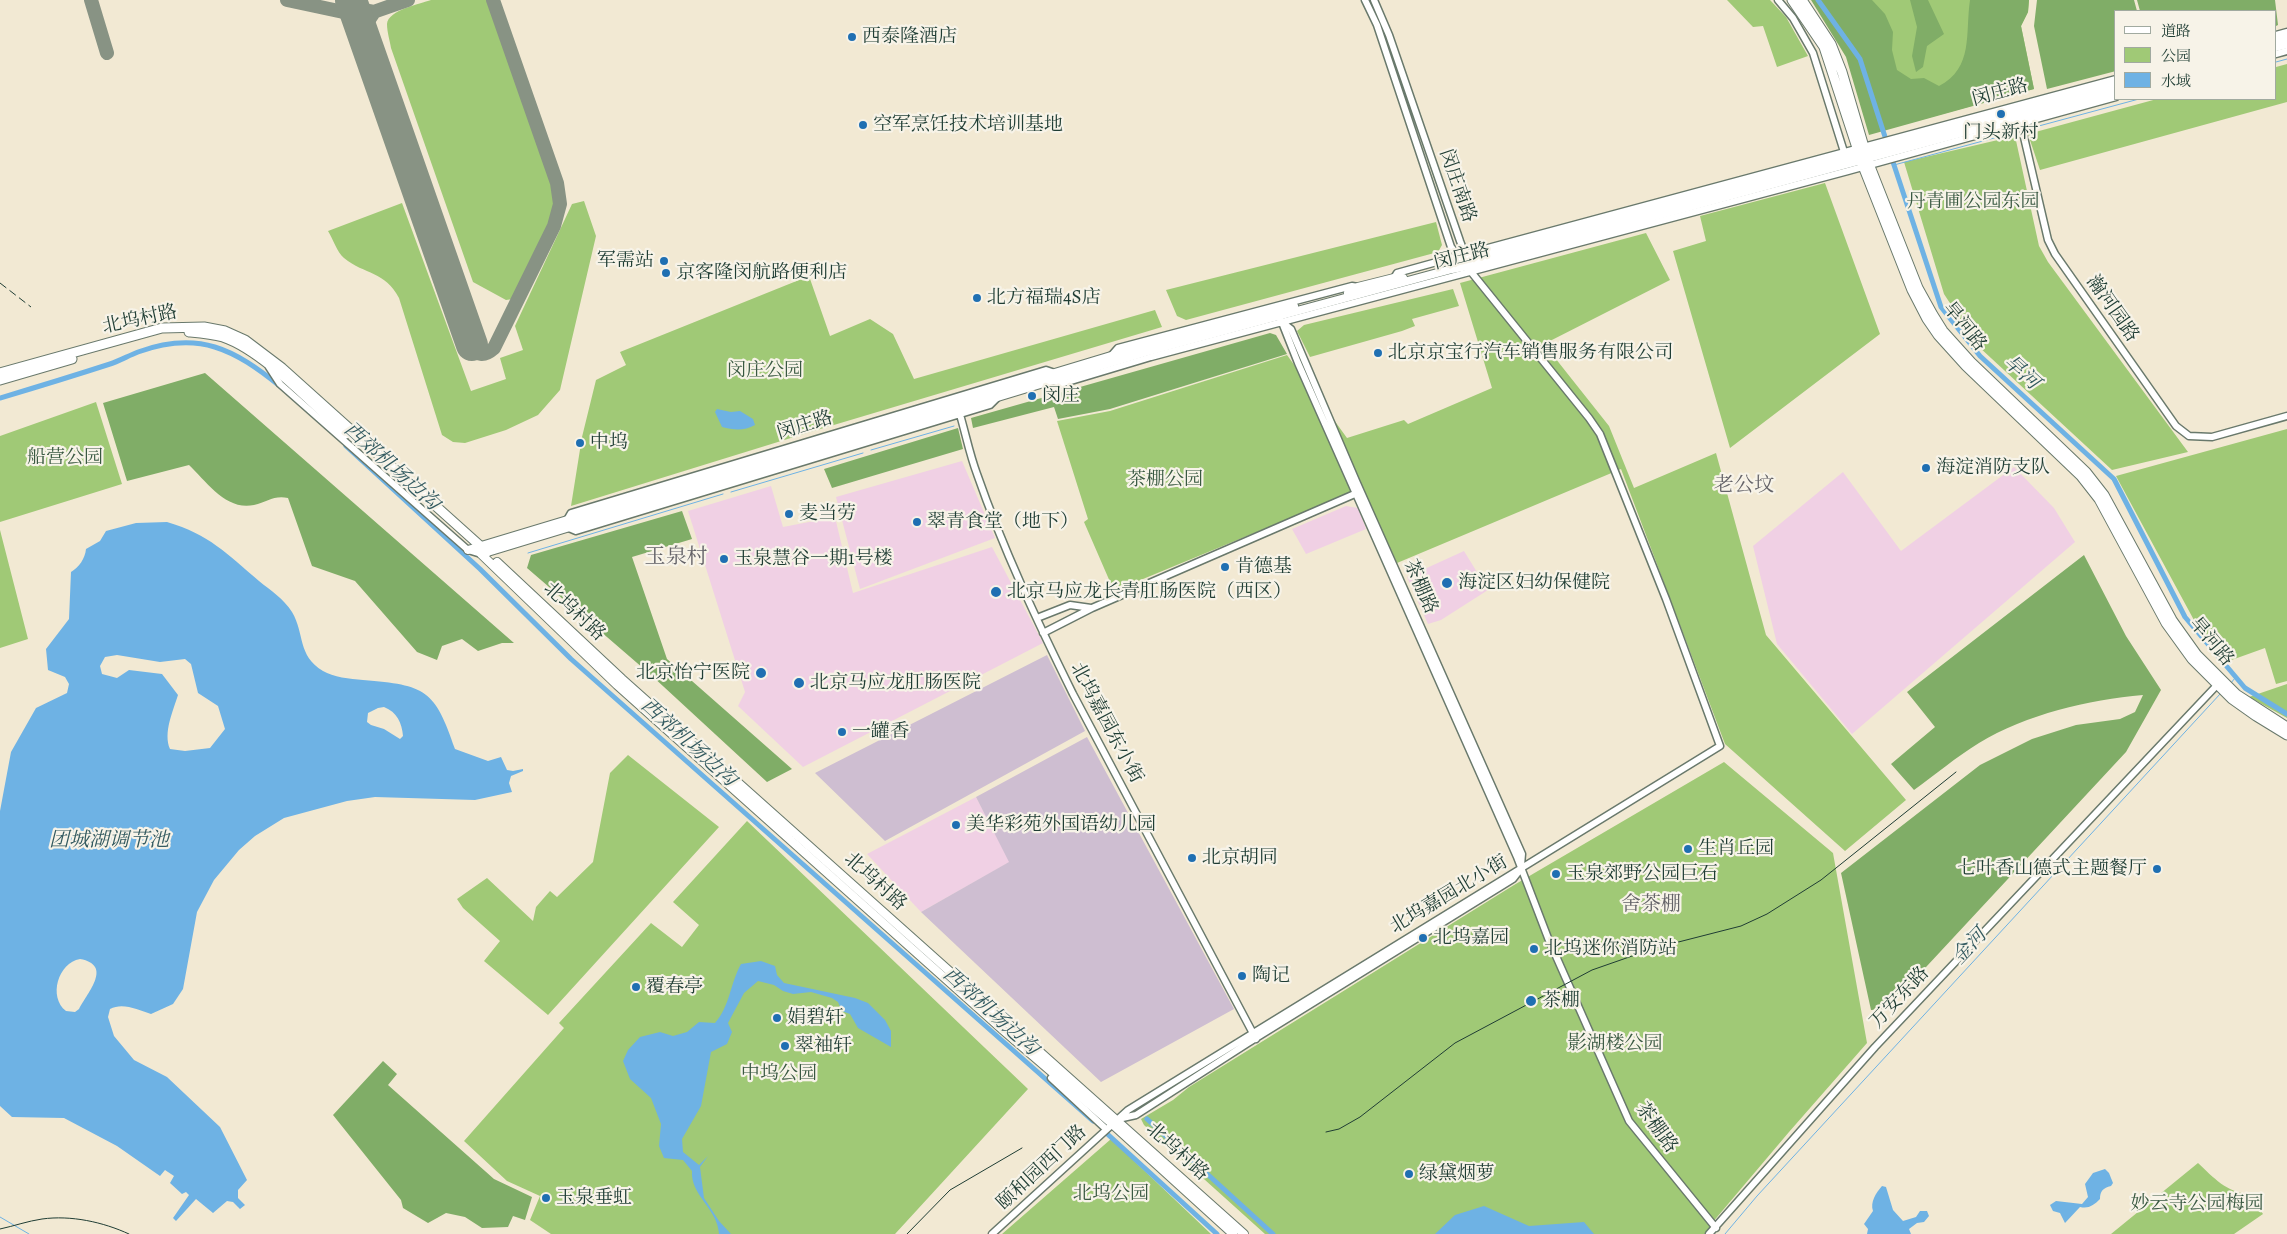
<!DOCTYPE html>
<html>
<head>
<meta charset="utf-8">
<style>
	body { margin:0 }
	#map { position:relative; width:2287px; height:1234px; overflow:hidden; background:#f2e9d3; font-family:Alegreya,"Noto Serif SC",serif }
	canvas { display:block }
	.legend { position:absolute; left:2114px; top:10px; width:162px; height:90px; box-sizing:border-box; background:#f7f3e8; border:1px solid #a1aaa0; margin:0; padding:6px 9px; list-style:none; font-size:15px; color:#1f3d34 }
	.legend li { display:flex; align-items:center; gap:10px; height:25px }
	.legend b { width:25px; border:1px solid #a1aaa0 }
</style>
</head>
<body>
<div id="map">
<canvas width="2287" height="1234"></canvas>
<ul class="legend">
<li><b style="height:6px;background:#fff"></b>道路</li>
<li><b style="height:14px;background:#a0c976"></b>公园</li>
<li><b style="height:14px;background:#6eb2e4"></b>水域</li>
</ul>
</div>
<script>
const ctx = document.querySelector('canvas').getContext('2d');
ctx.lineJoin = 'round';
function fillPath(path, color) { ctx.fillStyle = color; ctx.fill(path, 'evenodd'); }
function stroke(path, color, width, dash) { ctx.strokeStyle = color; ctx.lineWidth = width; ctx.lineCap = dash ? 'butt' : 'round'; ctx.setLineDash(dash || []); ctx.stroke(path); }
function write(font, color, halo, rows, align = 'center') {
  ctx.font = font + ' Alegreya,"Noto Serif SC",serif'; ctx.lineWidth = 4.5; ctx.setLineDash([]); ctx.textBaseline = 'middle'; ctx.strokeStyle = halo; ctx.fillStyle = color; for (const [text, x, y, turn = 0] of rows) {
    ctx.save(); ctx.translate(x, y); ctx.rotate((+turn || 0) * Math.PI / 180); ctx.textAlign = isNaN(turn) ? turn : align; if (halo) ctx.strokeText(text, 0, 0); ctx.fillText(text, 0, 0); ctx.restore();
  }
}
const built = new Path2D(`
	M962,461L995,538L860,589L836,497Z
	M2014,467L2054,508L2075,542L1852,734L1777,644L1753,546L1843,472L1901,551Z
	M771,486L783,527L835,517L853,593L992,547L1043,643L803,767L738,706L745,692L688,511Z
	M1346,506L1358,508L1366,529L1306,554L1292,529Z
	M1464,551L1488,590L1441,620L1428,624L1407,577Z
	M976,797L1010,862L921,912L867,854Z`);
const industrial = new Path2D(`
	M1047,655L1085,731L885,841L815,773Z
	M1087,737L1234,1009L1101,1082L921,912L1009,862L976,797Z`);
const green = new Path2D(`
	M431,0H487L553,185L554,211L552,223L513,299L506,300L473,282L391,48C390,41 387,32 387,24C388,10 420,4 431,0Z
	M1727,0H1770L1786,17L1808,56L1777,67L1763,26L1753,27Z
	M1829,0H2029L2028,12L2021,26L2034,89L1891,128Z
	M2287,64V102L2040,170L2028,134L2157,99H2276V67Z
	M2015,136L2039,246L2048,262L2188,452L2112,470L1978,346L1944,294L1904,162Z
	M1825,183L1880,334L1730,448L1673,251L1706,241L1700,216Z
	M584,201L596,236L560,390L538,415L506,430L465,443L453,442L442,435L399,298C385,271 365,275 344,258C337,252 333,239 328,231L402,203L471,391L506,379L500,358L523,350L515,326L572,204Z
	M1436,222L1442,245L1438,252L1186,320L1177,316L1166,290Z
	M1646,233L1670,280L1544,344L1609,426L1634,488L1716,453L1766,635L1906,800L1845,851L1725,744L1621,469L1397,563L1363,488L1114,591L1084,522L1088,519L1057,421L1110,411L1287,355L1347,438L1404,420L1408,424L1492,388L1460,283Z
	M809,276L830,336L870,319L893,334L914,379L1155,310L1162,327L807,433L571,506L582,437L596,380L626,365L620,352Z
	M1453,289L1459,306L1412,319L1415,326L1402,331L1310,357L1297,331L1304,325Z
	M96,402L122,484L0,522V436Z
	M2287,429V681L2276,684L2265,648L2226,662L2195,622L2116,476Z
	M0,530L28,639L0,648Z
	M2287,684V718L2249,697Z
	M628,755L719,827L548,1015L484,961L500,941L463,908L457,899L487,878L533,921L536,907L550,891L557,897L593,862L610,773Z
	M1724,762L1833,853L1867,1043L1789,1132L1712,1223L1713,1226L1706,1234H1265L1144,1125L1141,1119L1173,1100L1189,1087L1514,885Z
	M747,821L1028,1089L895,1234H551L530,1220L540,1196L507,1181L464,1141L564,1028L559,1023L651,923L682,947L699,925L673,902Z
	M1111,1139L1211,1234H1002Z
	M2198,1163C2214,1178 2226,1192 2249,1194L2263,1214L2234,1234H2111Z`);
const forest = new Path2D(`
	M1811,0H1872L1885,14L1893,32L1892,50L1897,70L1911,79L1924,78L1939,86C1974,68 1965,33 1970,0H2029L2028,12L2021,26L2034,89L1869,135L1846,57Z
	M1910,0H1928L1944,34L1927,46L1923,67L1916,72L1912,56L1917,27Z
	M2037,0H2134L2137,11H2116V71L2047,89L2034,26Z
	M2137,0H2275L2278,25L2276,26V11H2140Z
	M1270,333L1276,335L1287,354L1110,409L1058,419L1054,407L973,428L971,418Z
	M205,373L514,643H502L478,651L462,639L442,646L437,660L417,652L355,581L312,566L288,498C274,495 267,502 254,505C226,511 207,482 189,465L127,481L103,403Z
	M958,428L963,449L832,488L824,469Z
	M682,511L692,539L632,557L667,659L792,769L767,782L651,675L527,568L531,555Z
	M2084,555L2126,636L2161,690L2126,752L1887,1009L1871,1010L1841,873L1980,765L2032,739L2076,725L2120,719L2135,712L2143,695C2088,700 2027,714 1979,743C1956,757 1935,775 1914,790L1891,764L1935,727L1907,692Z
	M383,1061L397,1074L388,1085L494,1179L532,1197L525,1220L513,1216L508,1227L482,1228L465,1217L446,1213L428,1223L403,1208L401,1200L333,1115Z`);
const water = new Path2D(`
	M717,409L731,412L740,411L753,419L755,425C744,431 734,430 722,427L715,412Z
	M167,522C210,535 226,553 259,581C270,590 284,599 292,612C305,634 297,655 323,671C333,677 350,679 363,680C426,685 435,690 455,749L488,761L501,757L507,770L513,771L523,769V771L511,776L509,783L512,792L475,800L375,797L347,801L284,818L255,836L239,850L214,880L197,912L183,989L173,1004L151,1014C138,1010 123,1002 110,1009L108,1017L114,1036L134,1060L167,1077L220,1127L247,1180L238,1190V1198L245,1205L240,1209L233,1202L227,1201L213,1213L196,1199L176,1221L173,1218L189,1195L186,1192L182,1194L170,1183L174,1176L165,1170L160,1176L117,1146L64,1118L12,1117L0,1106V811L11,752L36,708L67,693L69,684L65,677L48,670L46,649L69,619L71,572C79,567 85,559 86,549L100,541L106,531L136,523ZM117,655L160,662L185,659L191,664L198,693L218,706L225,729L210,748L185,751L170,749C163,733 173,711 178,695L162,674L129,670L117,678L102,674L100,666L105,657ZM384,707C397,712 402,723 403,736L400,739L384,729L371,725L367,722L368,713L378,708ZM80,959C113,965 88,992 79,1009L75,1012L66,1011C48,997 58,963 80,959Z
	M761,961L775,966L777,975L784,983L855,998L868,1003L885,1020L891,1031V1047L858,1028L850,1014L842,1011L838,1002L832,998L811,992L793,994L783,991L774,985L758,981L744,993L728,1023L732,1032L727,1044L711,1052L701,1106L682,1139L683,1152L699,1165L708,1156L700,1167L704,1198L719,1221L731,1234H719C718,1209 690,1195 692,1171L683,1160L664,1158L659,1146L661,1124L651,1098L630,1079L623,1061L628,1050L640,1037L660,1032L673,1036L687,1032L699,1022L715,1023C730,1006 730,984 741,964Z
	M2105,1169L2109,1173L2113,1183L2111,1186C2103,1188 2100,1191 2100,1199C2094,1205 2089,1209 2080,1207L2065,1223L2060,1213L2053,1211L2050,1205L2056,1201L2082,1204L2088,1197L2085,1184L2093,1173Z
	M1882,1186L1886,1187L1893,1210L1903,1221L1916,1217L1920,1211H1927L1929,1216L1924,1222L1917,1223L1909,1229L1911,1234H1867L1868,1229L1864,1224L1873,1211C1870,1202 1876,1193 1882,1186Z
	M1484,1206L1529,1226L1584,1222L1594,1234H1435L1455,1215Z`);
const stream = new Path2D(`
	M2276,62L2287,59
	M2024,130L2139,99
	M1894,165L2020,131
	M871,450L954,426
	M731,492L863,453
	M528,553L723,494
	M2231,683L2235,678
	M0,1217L29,1234
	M1725,1234L1757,1196L2221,693`);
const canal = new Path2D(`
	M1818,0L1860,59L1887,143
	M1891,156L1941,307L1980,356L2114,479L2185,617L2245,688L2287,714
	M0,398C37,387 73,376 110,364C119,361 128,356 138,352C199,330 234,349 281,387
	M346,446L480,569L571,659L1093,1121
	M1147,1119L1273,1234
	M1103,1130L1217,1234`);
const taxiway = new Path2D(`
	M91,0L107,53
	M287,0L362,16L408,0
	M351,0L363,10L374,12L366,24L364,37
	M472,345C477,357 485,356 494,348L554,226L560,204L557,183L493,0`);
const runway = new Path2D(`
	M351,0L472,345`);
const tertiary = new Path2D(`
	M1374,0L1389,35L1460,241L1463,249L1462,257
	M1778,0L1793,18L1813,53L1845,155
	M2276,35L2287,32
	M2276,54L2287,51
	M2020,120L2048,240L2055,254L2176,426L2189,436L2212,437L2287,416
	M1394,278L1397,273L1462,255L2116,79
	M1281,320L1298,363L1517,857L1548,938L1625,1112L1629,1121L1716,1228
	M1282,322L1291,329L1356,481L1522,854L1521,865
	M1111,356L1118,348L1352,286L1358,287
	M269,367L280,384L468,550L481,554
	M1052,380L1061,384L1151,357L1848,171L2116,97
	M958,408C965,430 969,453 977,474C1003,549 1038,623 1073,694L1256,1039
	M567,520L571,513L1046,370L1055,373
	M569,528L576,531L990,405L997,398
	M1037,618L1070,605L1091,608
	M1043,633L1092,608L1357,493
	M1051,1078L1106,1129
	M1118,1119L1136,1115L1248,1043L1513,879L1520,870
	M992,1234L1128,1110L1720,746L1666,599L1600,434L1589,418L1451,247L1377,25L1365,0
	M1709,1234L1875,1047L2219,683`);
const secondary = new Path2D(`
	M2276,41L2287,38
	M2276,47L2287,44
	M1458,262L2116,84
	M1348,293L1358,287L1394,278H1403
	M468,550L1111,356L1294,306
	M497,562L622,679L1244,1234
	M1233,1234L1111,1123L1004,1031L617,685L481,554L1149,351L1452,269L1482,263L2116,91`);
const primary = new Path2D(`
	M1792,0L1824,47L1863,166L1912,290L1927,319L1938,335L1966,366L2081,476L2099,499L2166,623L2192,659L2232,699L2256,716L2287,735
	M1802,0L1831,44L1842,72L1869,164L1918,288L1933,315L1943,331L1971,362L2086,472L2104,495L2172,620L2197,655L2236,694L2287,727
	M189,332C200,333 212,334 223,337C264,351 313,405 346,434
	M0,373L162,328L204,327L225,331L245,340L282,368L487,552
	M0,380L72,359`);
const tram = new Path2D(`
	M1326,1132L1339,1129L1360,1117L1455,1043L1592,970L1655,948L1741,926L1767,914L1821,880L1956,772
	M0,1229C14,1226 28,1221 42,1219C71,1215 103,1222 129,1234
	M907,1234L950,1190L1022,1148`);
const rail = new Path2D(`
	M0,283L31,307`);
const markers = [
	[852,37,5,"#1f6fb2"],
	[2001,114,5,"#1f6fb2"],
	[863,125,5,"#1f6fb2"],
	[664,261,5,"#1f6fb2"],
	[666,273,5,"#1f6fb2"],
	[977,298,5,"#1f6fb2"],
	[1378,353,5,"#1f6fb2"],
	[1032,396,5,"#1f6fb2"],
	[580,443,5,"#1f6fb2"],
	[1926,468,5,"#1f6fb2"],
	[789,514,5,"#1f6fb2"],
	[917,522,5,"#1f6fb2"],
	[724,559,5,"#1f6fb2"],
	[1225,567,5,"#1f6fb2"],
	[1447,583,6,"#1f6fb2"],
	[996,592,6,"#1f6fb2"],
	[761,673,6,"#1f6fb2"],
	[799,683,6,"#1f6fb2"],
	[842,732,5,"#1f6fb2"],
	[956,825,5,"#1f6fb2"],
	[1688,849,5,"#1f6fb2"],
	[1192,858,5,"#1f6fb2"],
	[2157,869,5,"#1f6fb2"],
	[1556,874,5,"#1f6fb2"],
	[1423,938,5,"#1f6fb2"],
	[1534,949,5,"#1f6fb2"],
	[1242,976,5,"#1f6fb2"],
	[636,987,5,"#1f6fb2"],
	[1531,1001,6,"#1f6fb2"],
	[777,1018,5,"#1f6fb2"],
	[785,1046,5,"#1f6fb2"],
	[1409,1174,5,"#1f6fb2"],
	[546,1198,5,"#1f6fb2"]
];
const poiNames = [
	["西泰隆酒店",862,37],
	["空军烹饪技术培训基地",873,125],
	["门头新村",2001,133,"center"],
	["军需站",654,261,"right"],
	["京客隆闵航路便利店",676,273],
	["北方福瑞4S店",987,298],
	["北京京宝行汽车销售服务有限公司",1388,353],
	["闵庄",1042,396],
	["中坞",590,443],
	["海淀消防支队",1936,468],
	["麦当劳",799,514],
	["翠青食堂（地下）",927,522],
	["玉泉慧谷一期1号楼",734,559],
	["肯德基",1235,567],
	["海淀区妇幼保健院",1458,583],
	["北京马应龙长青肛肠医院（西区）",1007,592],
	["北京怡宁医院",750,673,"right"],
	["北京马应龙肛肠医院",810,683],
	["一罐香",852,732],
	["美华彩苑外国语幼儿园",966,825],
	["生肖丘园",1698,849],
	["北京胡同",1202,858],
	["七叶香山德式主题餐厅",2147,869,"right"],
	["玉泉郊野公园巨石",1566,874],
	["北坞嘉园",1433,938],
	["北坞迷你消防站",1544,949],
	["陶记",1252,976],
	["覆春亭",646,987],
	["茶棚",1542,1001],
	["娟碧轩",787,1018],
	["翠袖轩",795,1046],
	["绿黛烟萝",1419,1174],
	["玉泉垂虹",556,1198]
];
const streetNames = [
	["闵庄路",2000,93,-15],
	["闵庄南路",1457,186,71],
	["闵庄路",1462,257,-14],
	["瀚河园路",2112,309,55],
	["北坞村路",140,320,-12],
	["旱河路",1964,327,51],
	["闵庄路",805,426,-17],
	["茶棚路",1420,587,66],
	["北坞村路",574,612,43],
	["旱河路",2211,642,50],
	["北坞嘉园东小街",1106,723,62],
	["北坞村路",875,882,42],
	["北坞嘉园北小街",1449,895,-31],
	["万安东路",1900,998,-47],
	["茶棚路",1656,1128,54],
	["北坞村路",1177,1152,42],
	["颐和园西门路",1042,1168,-43]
];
const parkNames = [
	["丹青圃公园东园",1973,202],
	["闵庄公园",765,371],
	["船营公园",65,458],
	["茶棚公园",1165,480],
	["影湖楼公园",1615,1044],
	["中坞公园",779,1074],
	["北坞公园",1111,1194],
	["妙云寺公园梅园",2197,1204]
];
const waterNames = [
	["旱河",2021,373,42],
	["西郊机场边沟",391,467,42],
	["西郊机场边沟",688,743,42],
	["团城湖调节池",109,841],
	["金河",1970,947,-47],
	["西郊机场边沟",990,1012,42]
];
const neighbourhoodNames = [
	["老公坟",1744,486],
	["舍茶棚",1651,905]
];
const quarterNames = [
	["玉泉村",676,558]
];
fillPath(built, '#f0d0e4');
fillPath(industrial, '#cebed1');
fillPath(green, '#a0c976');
fillPath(forest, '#80ad67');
fillPath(water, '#6eb2e4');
stroke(stream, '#6eb2e4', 1);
stroke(canal, '#6eb2e4', 5);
stroke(taxiway, '#889384', 14);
stroke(runway, '#889384', 32);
stroke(tertiary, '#69796c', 9);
stroke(secondary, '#69796c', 10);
stroke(primary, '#69796c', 11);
stroke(tertiary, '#fff', 6);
stroke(secondary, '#fff', 8);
stroke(primary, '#fff', 9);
stroke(tram, '#1f3d34', 1);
stroke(rail, '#1f3d34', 1, [8, 4]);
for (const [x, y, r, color] of markers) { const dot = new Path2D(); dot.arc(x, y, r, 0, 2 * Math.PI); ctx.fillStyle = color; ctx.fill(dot); stroke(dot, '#f7f3e8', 2); }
write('19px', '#1f3d34', '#f7f3e8', poiNames, 'left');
write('19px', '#1f3d34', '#f7f3e8', streetNames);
write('19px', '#395941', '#f7f3e8', parkNames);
write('italic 20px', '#335a60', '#f7f3e8', waterNames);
write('20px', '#646368', '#f7f3e8', neighbourhoodNames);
write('21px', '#646368', '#f7f3e8', quarterNames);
</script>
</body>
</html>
